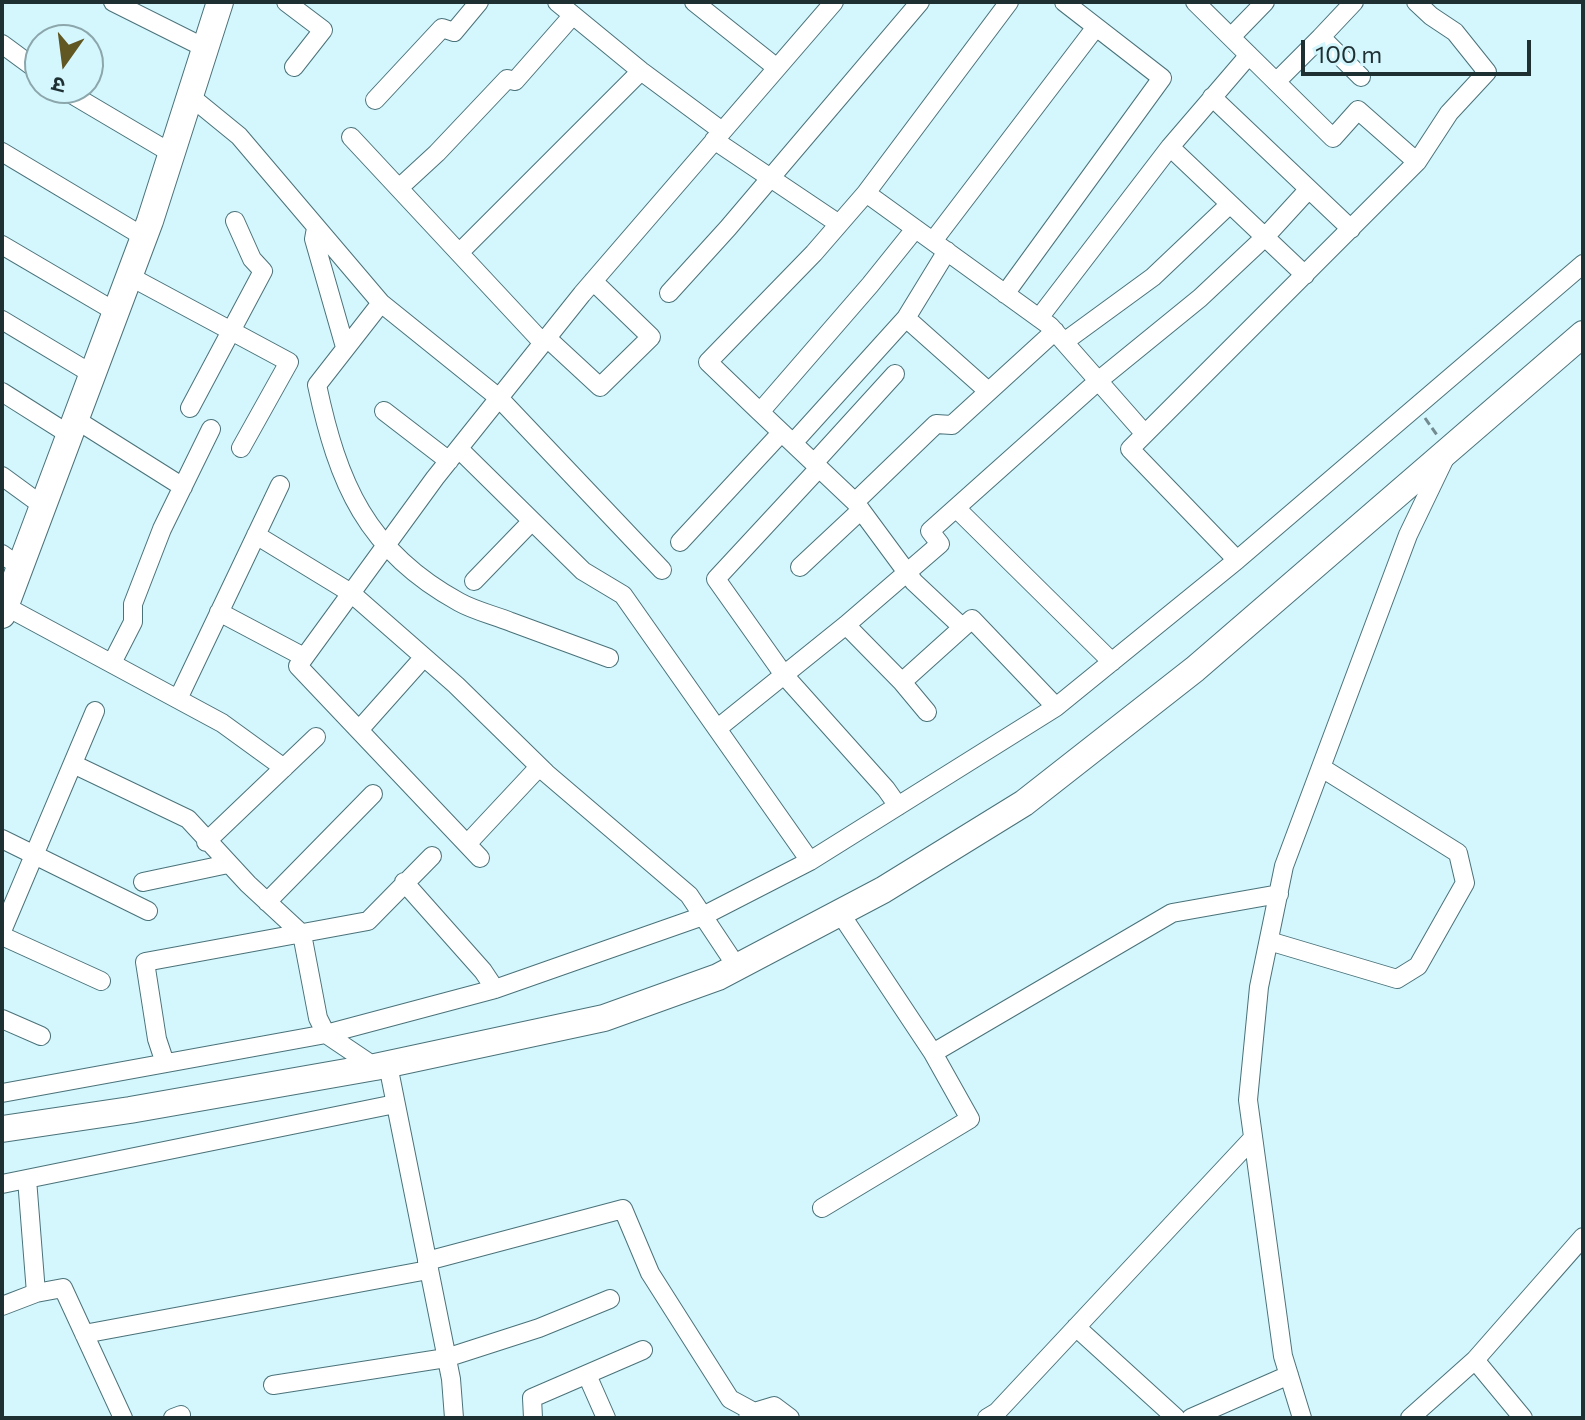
<!DOCTYPE html>
<html>
<head>
<meta charset="utf-8">
<style>
	body { margin:0 }
	#map { position:relative; width:1585px; height:1420px; overflow:hidden; background:#d4f6fd; font-family:Commissioner,"Noto Sans Devanagari",sans-serif }
	canvas { display:block }
	.frame { position:absolute; inset:0; border:4px solid #1f3033; pointer-events:none }
	.north { position:absolute; left:24px; top:24px; width:80px; height:80px; box-sizing:border-box; background:#d4f6fd; border:2px solid #8ca7ac; border-radius:50%; rotate:194deg; font-size:22px; font-weight:700; line-height:32px; text-align:center; color:#1f3033 }
	.north::after { content:''; display:block; margin:auto; width:28px; height:36px; background:#605723; clip-path:polygon(50% 0,100% 100%,50% 72%,0 100%) }
	.scale { position:absolute; left:1301px; top:40px; width:230px; height:36px; box-sizing:border-box; border:4px solid #1f3033; border-top:0; padding-left:10px; font-size:24px; line-height:28px; white-space:nowrap; color:#1f3033; -webkit-text-stroke:6px #d4f6fd; paint-order:stroke }
</style>
</head>
<body>
<div id="map">
<canvas width="1585" height="1420"></canvas>
<div class="frame"></div>
<div class="north">उ</div>
<div class="scale">100 m</div>
</div>
<script>
const ctx = document.querySelector('canvas').getContext('2d');
ctx.lineJoin = 'round';
function stroke(path, color, width, dash) { ctx.strokeStyle = color; ctx.lineWidth = width; ctx.lineCap = dash ? 'butt' : 'round'; ctx.setLineDash(dash || []); ctx.stroke(path); }
const path = new Path2D(`
	M1425,418L1437,435`);
const street = new Path2D(`
	M113,2L205,48
	M286,2L323,30L294,67
	M557,2L641,71L722,131
	M694,2L777,68
	M1195,2L1333,138L1358,110L1417,162
	M1354,2L1321,37L1361,77
	M1231,37L1265,2
	M2,44L40,72
	M1276,82L1321,37
	M61,88L171,153
	M190,96L239,136L381,303L499,398L662,570
	M1212,97L1351,229
	M375,100L442,28L454,32L479,2
	M351,137L543,343
	M714,140L839,224
	M1170,147L1305,275
	M2,152L144,237
	M399,188L437,153L507,79L515,81L573,15
	M866,193L1050,326L1145,434
	M316,228L314,239L345,347
	M915,229L870,285L760,412L855,502L914,582L962,627
	M933,241L1096,27
	M2,245L116,312
	M459,253L641,71
	M129,276L289,362L241,448
	M669,293L728,228L920,2
	M1005,294L1162,78L1064,2
	M381,303L317,385C338,483 366,551 459,602C475,611 494,615 511,622C543,634 576,646 609,658
	M906,318L988,391
	M1039,318L1170,147L1249,55
	M2,320L92,374
	M547,338L600,387L651,337L593,281
	M1064,342L1153,277L1230,204
	M2,392L70,435
	M190,408L263,271L252,259L235,221
	M384,411L449,461
	M760,412L708,362L814,253L866,193L1009,2
	M75,419L183,487
	M793,443L906,318L947,251
	M459,449L583,571L623,595L810,861
	M814,463L895,374
	M819,468L716,579L784,675L886,789L898,806
	M2,476L43,506
	M855,502L936,424L952,425L1055,331
	M956,508L1112,662
	M256,535L351,593L456,685L546,773L689,895L737,967
	M680,542L781,433
	M2,554L20,567
	M1237,560L1130,449L1417,162L1449,113L1487,72L1455,32L1431,16L1416,2
	M800,567L861,510
	M474,581L532,521
	M5,606L222,723L284,768
	M219,612L304,657
	M846,625L902,682L927,712
	M112,663L133,622V604L162,529L211,429
	M902,682L972,619L1056,707
	M178,699L280,485
	M718,728L846,625L940,544L930,531L1098,381L1200,298L1265,237L1308,190
	M359,730L424,657
	M73,764L188,819L248,884L302,934L318,1018L326,1034L375,1067
	M2,839L148,911
	M206,842L316,737
	M467,844L539,767
	M480,858L298,666L435,478L582,294L834,2
	M143,882L228,864
	M404,882L483,971L495,989
	M267,902L373,794
	M840,913L933,1053L1172,913L1279,894
	M2,931L95,711
	M2,936L101,981
	M1269,941L1397,979L1418,966L1465,883L1458,853L1322,768
	M2,1019L41,1036
	M165,1063L157,1039L145,962L368,921L432,856
	M388,1065L451,1379L454,1418
	M2,1093L326,1034L495,989L703,916L810,861L1056,707L1237,560L1583,264
	M27,1179L36,1293
	M2,1184L395,1104
	M822,1208L970,1119L933,1053
	M2,1306L36,1293L63,1288L123,1418
	M1076,1327L1176,1418
	M84,1334L428,1270L427,1261L623,1209L650,1273L730,1399L754,1412
	M1475,1360L1523,1418
	M587,1375L606,1418
	M273,1385L446,1358L539,1328L610,1299
	M173,1418L181,1415
	M533,1418L532,1398L643,1350
	M748,1418L754,1412L774,1406L790,1418
	M987,1418L997,1412L1253,1138
	M1191,1418L1289,1375
	M1302,1418L1283,1356L1248,1100L1259,987L1284,866L1408,535L1444,460
	M1410,1418L1475,1360L1583,1237`);
const secondary = new Path2D(`
	M2,615L150,221L220,2
	M2,1129L130,1110L375,1067L604,1018L718,977L883,890L1024,803L1195,669L1583,334`);
stroke(street, '#4a7279', 20);
stroke(secondary, '#4a7279', 28);
stroke(path, '#728b90', 3, [8, 4]);
stroke(street, '#fff', 18);
stroke(secondary, '#fff', 26);
</script>
</body>
</html>
